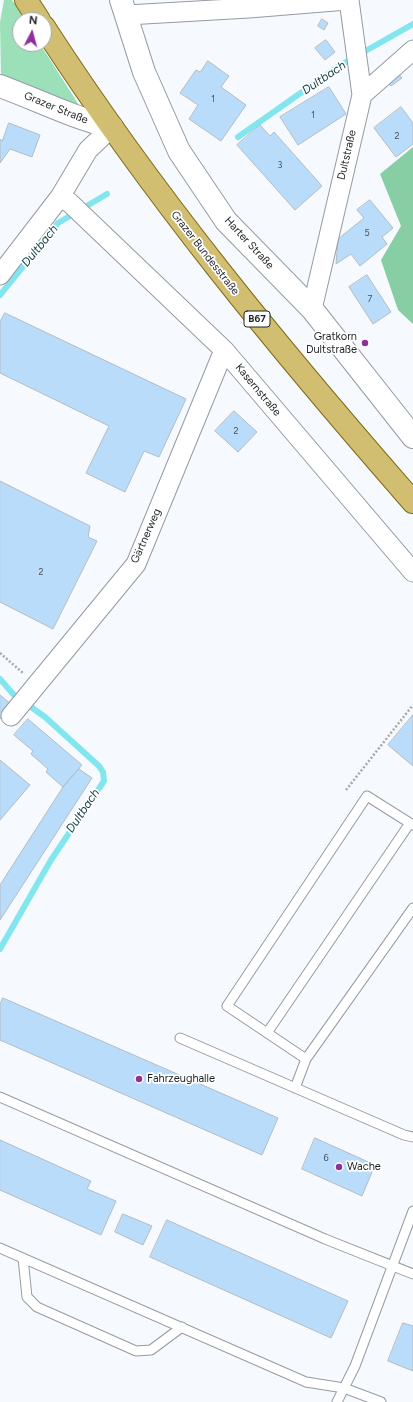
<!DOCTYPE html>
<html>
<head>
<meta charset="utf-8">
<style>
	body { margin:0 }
	#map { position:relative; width:413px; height:1402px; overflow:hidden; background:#f6fafe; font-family:Figtree,sans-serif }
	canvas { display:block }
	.north { position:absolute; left:12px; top:12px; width:40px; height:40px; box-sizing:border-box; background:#fff; border:1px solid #a5a7a7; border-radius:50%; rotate:6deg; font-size:11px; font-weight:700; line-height:16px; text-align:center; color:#1f2224 }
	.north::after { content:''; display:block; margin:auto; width:14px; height:18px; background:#8f319b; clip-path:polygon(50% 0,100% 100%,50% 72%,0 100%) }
</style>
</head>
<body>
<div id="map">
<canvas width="413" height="1402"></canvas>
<div class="north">N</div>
</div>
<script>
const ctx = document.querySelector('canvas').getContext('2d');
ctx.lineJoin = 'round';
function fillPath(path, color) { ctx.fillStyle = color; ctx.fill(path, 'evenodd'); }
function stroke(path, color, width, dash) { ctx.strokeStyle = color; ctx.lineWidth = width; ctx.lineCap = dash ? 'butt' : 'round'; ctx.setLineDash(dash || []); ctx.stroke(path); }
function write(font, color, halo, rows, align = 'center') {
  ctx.font = font + ' Figtree,sans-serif'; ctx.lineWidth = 3.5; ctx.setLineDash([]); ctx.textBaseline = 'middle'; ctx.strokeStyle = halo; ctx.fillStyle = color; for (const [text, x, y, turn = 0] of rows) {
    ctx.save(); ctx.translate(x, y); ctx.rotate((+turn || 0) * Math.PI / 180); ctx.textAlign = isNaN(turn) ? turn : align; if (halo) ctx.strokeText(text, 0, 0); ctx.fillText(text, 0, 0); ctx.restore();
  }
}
const green = new Path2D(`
	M4,0H12L25,20H20V44H40L84,113L1,76L0,22Z`);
const forest = new Path2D(`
	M413,147V324L398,310L381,260L401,226L380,174Z`);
const stream = new Path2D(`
	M238,137L339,66L413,24
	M0,295L58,223L107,194
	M0,679L14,695L45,717L99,766L103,772L104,781L51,860L0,949`);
const building = new Path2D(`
	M322,19L328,23L324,30L318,26Z
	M326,40L335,52L325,60L315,48Z
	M208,61L229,76L221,87L246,105L221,141L189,119L198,105L180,93L196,70L200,72Z
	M395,69L402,78L391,86L384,78Z
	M329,87L346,114L298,145L280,117Z
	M401,107L413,123V144L396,157L374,128Z
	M9,123L40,135L32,157L10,149L0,163V139L2,141Z
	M260,125L270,136L274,132L322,186L295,210L237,145Z
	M370,200L393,228L382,237L387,244L360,266L351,254L336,264L338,239L364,218L357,210Z
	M367,275L391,312L373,324L349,287Z
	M5,313L186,399L159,457L144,451L125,492L86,473L109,426L0,373V322Z
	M234,411L257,432L238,452L215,431Z
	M0,481L90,526L88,537L97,541L53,629L0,602Z
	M0,695L12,705L0,719Z
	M413,715V766L388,745Z
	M28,719L82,765L63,787L46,772L48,769L31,754L33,751L14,735Z
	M0,760L30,785L0,820Z
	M79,769L92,778L0,920V885L63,787Z
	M3,998L278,1118L262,1155L0,1040V1005Z
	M315,1138L375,1165L362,1196L302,1169Z
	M0,1140L91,1181L87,1189L116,1201L101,1235L0,1190Z
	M123,1214L152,1226L143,1245L115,1232Z
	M167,1220L348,1301L331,1338L150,1257Z
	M403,1323L413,1326V1371L388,1361Z`);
const path = new Path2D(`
	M0,653L23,673
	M346,790L413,705`);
const service = new Path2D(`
	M267,1033L410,823
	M180,1038L404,1135L413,1137
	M306,1059L413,908
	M295,1088L306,1059L227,1006L367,796L413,825
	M0,1097L325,1239L413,1274
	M0,1248L306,1382L344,1388L381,1402
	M23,1258L27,1297L37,1307L136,1351L151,1350L182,1327
	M337,1402L355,1366L413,1211`);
const minor = new Path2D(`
	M127,15L249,8L347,0
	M362,95L413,50
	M60,197L88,150L112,127
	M0,275L60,197L70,203L224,350L413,572
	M312,309L362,95L349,0
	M11,716L136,564L224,350`);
const tertiary = new Path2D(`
	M121,0L144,72L179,151L226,221L312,309L413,437
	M0,86C38,100 73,118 112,127`);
const primary = new Path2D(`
	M26,0L39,20
	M44,27C153,196 281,351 413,502`);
const markers = [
	[365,343,4,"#8f319b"],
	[139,1079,4,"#8f319b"],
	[339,1167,4,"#8f319b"]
];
const numberNames = [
	["1",213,99],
	["1",313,115],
	["2",397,136],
	["3",280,165],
	["5",367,233],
	["7",370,299],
	["2",236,431],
	["2",41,572],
	["6",326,1158]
];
const shields = [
	[257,319,26]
];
const shieldNames = [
	["B67",257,319]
];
const streetNames = [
	["Grazer Straße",56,108,22],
	["Dultstraße",347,155,-77],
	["Harter Straße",249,243,47],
	["Grazer Bundesstraße",205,253,52],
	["Kasernstraße",258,390,50],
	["Gärtnerweg",146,536,-66]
];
const poiNames = [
	["Gratkorn",357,337,"right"],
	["Dultstraße",357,350,"right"],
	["Fahrzeughalle",147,1079],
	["Wache",347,1167]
];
const waterNames = [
	["Dultbach",324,78,-34],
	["Dultbach",40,246,-51],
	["Dultbach",83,811,-56]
];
fillPath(green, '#9be0b8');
fillPath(forest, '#87cea5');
stroke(stream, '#83e6ee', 6);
fillPath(building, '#badcfb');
stroke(building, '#b4bbc1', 1);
stroke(service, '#959ba1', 11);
stroke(minor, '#959ba1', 21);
stroke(tertiary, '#959ba1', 24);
stroke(primary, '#7f6b18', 24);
stroke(path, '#a5a9ac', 2.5, [2, 2]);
stroke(service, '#fff', 9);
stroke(minor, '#fff', 19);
stroke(tertiary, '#fff', 22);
stroke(primary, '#d1be71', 22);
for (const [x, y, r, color] of markers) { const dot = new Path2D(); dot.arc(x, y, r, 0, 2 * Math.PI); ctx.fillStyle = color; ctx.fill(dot); stroke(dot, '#fff', 1.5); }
write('9px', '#46505a', null, numberNames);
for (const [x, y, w] of shields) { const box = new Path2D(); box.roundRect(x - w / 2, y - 8, w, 16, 3); ctx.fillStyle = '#fff'; ctx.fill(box); stroke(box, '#1f2224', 1); }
write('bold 10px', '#1f2224', null, shieldNames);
write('11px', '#1f2224', '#fff', streetNames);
write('11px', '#1f2224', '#fff', poiNames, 'left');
write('italic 12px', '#103f43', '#fff', waterNames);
</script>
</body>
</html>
